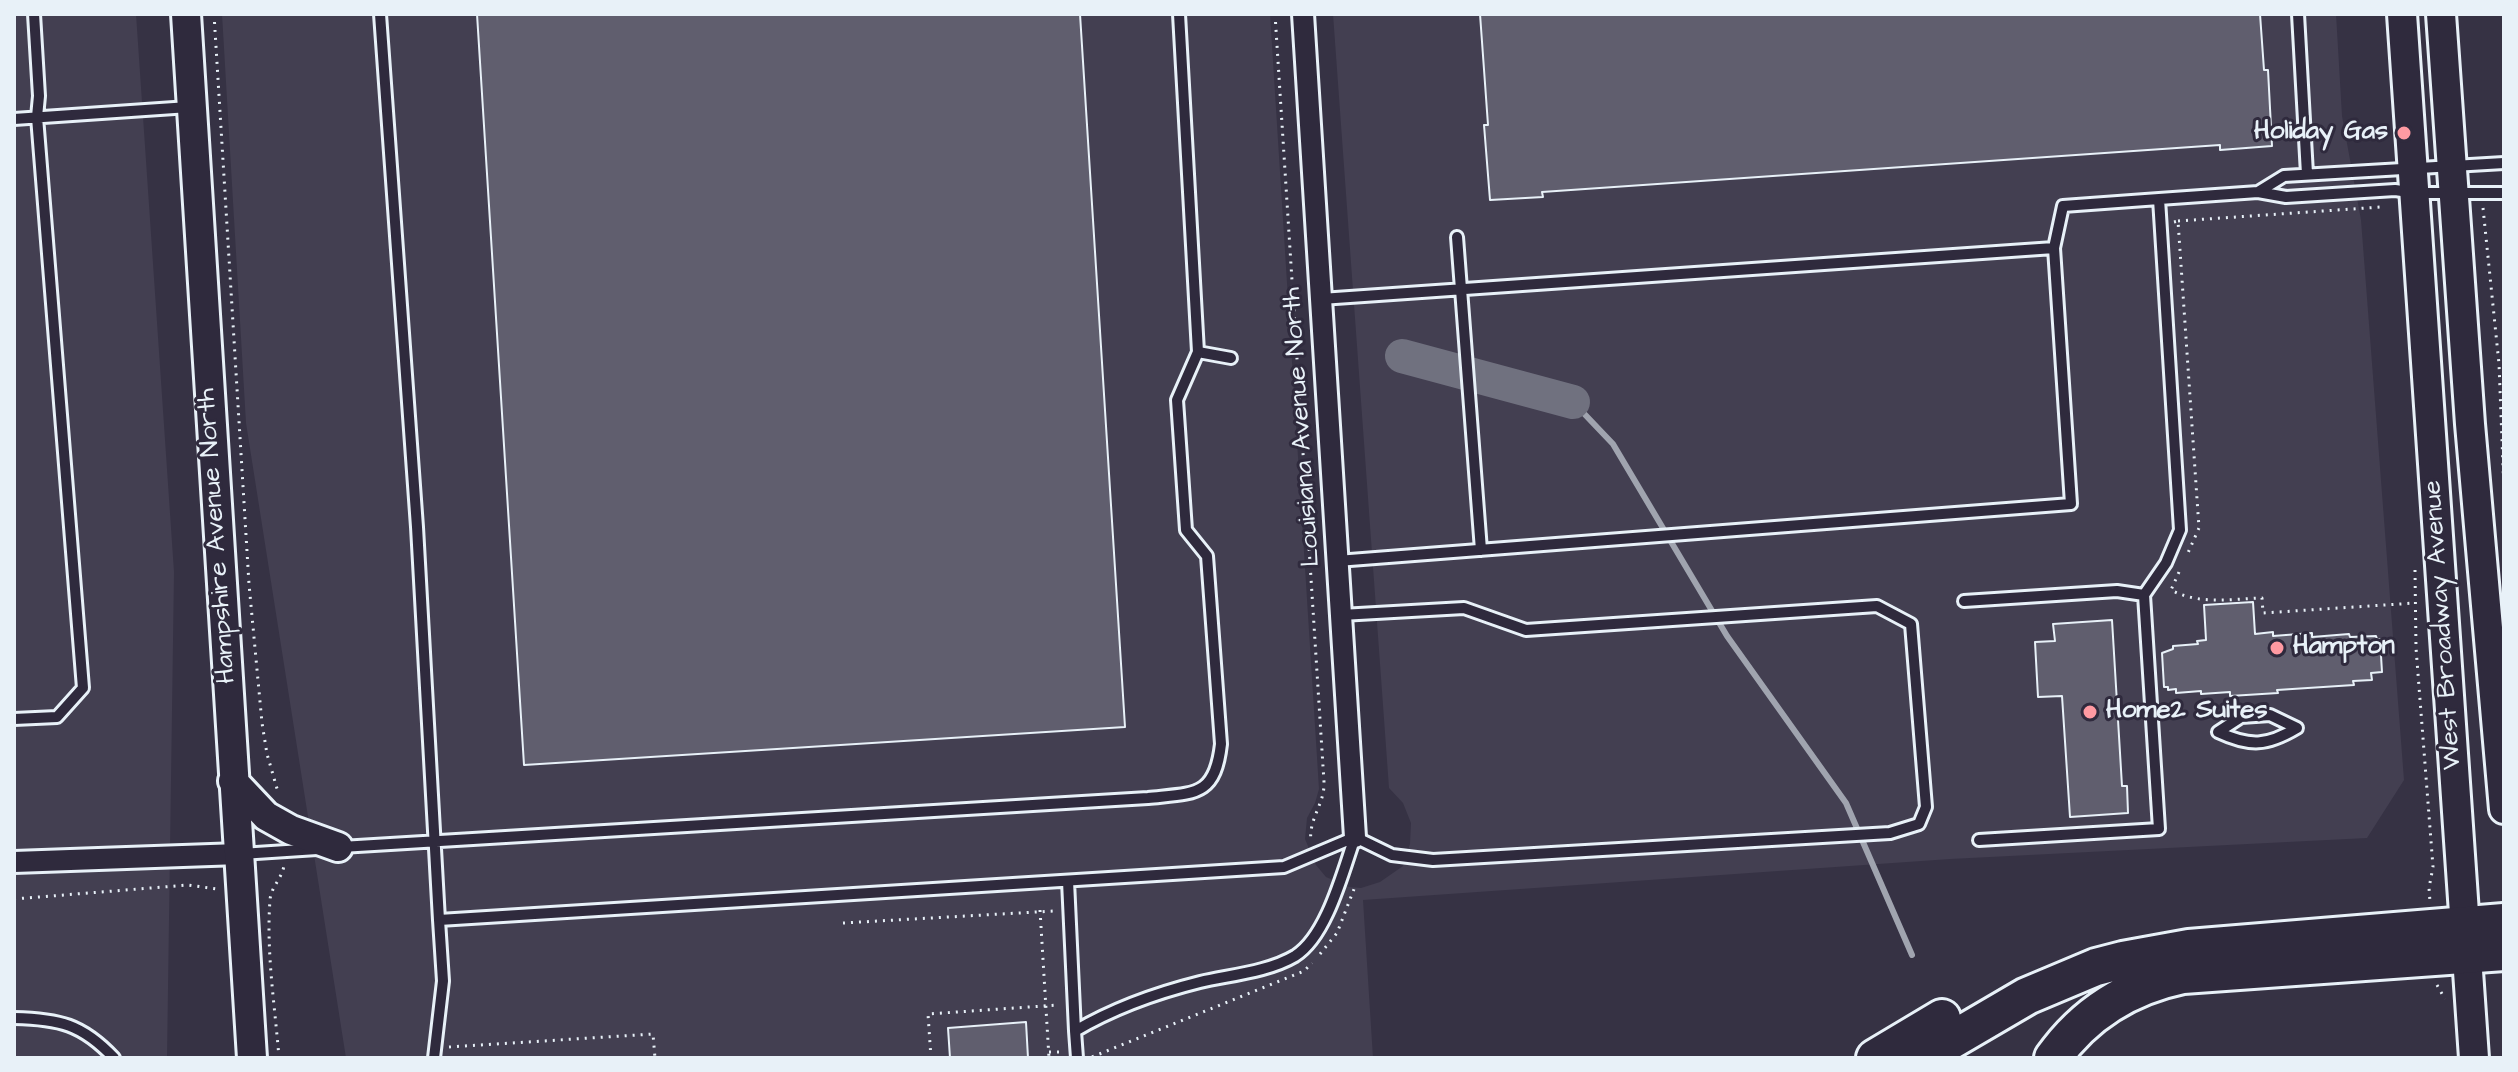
<!DOCTYPE html>
<html>
<head>
<meta charset="utf-8">
<style>
	body { margin:0 }
	#map { position:relative; width:2518px; height:1072px; overflow:hidden; background:#363244; font-family:"Architects Daughter",sans-serif }
	canvas { display:block }
	.frame { position:absolute; inset:0; border:16px solid #e8f1f8; pointer-events:none }
</style>
</head>
<body>
<div id="map">
<canvas width="2518" height="1072"></canvas>
<div class="frame"></div>
</div>
<script>
const ctx = document.querySelector('canvas').getContext('2d');
ctx.lineJoin = 'round';
function fillPath(path, color) { ctx.fillStyle = color; ctx.fill(path, 'evenodd'); }
function stroke(path, color, width, dash) { ctx.strokeStyle = color; ctx.lineWidth = width; ctx.lineCap = dash ? 'butt' : 'round'; ctx.setLineDash(dash || []); ctx.stroke(path); }
function write(font, color, halo, rows, align = 'center') {
  ctx.font = font + ' "Architects Daughter",sans-serif'; ctx.lineWidth = 6; ctx.setLineDash([]); ctx.textBaseline = 'middle'; ctx.strokeStyle = halo; ctx.fillStyle = color; for (const [text, x, y, turn = 0] of rows) {
    ctx.save(); ctx.translate(x, y); ctx.rotate((+turn || 0) * Math.PI / 180); ctx.textAlign = isNaN(turn) ? turn : align; if (halo) ctx.strokeText(text, 0, 0); ctx.fillText(text, 0, 0); ctx.restore();
  }
}
const built = new Path2D(`
	M14,14H136L174,572L167,1058H14Z
	M222,14H1270L1319,789L1315,803L1307,818L1305,839L1316,865L1326,877L1349,887L1361,888L1380,882L1403,866L1410,844L1411,823L1403,803L1389,788L1333,14H2336L2342,116L2361,220L2404,780L2367,838L1950,859L1363,900L1373,1058H346L246,423Z`);
const stream = new Path2D(`
	M1573,402L1613,444L1727,636L1846,803L1912,955`);
const river = new Path2D(`
	M1402,356L1573,402`);
const building = new Path2D(`
	M477,14H1080L1125,727L524,765Z
	M1480,14H2260L2264,70H2268L2272,146L2220,150V145L1542,192L1543,197L1490,200L1484,125H1488Z
	M2253,602L2255,634L2273,632V636L2312,633V637L2349,634L2350,637L2376,636L2377,639H2380L2382,672L2371,673L2372,680L2353,681L2354,685L2277,690L2278,693L2230,696V692L2201,694V691L2176,693V689L2168,690V687H2164L2162,653L2173,649V646L2198,644L2197,641L2206,640L2204,605Z
	M2112,620L2122,786H2127L2128,813L2070,817L2062,696L2038,697L2035,642L2055,641L2053,624Z
	M1026,1022L1028,1058H950L948,1028Z`);
const path = new Path2D(`
	M214,14L249,584L262,723L267,754L278,792
	M1275,14L1324,782C1325,804 1308,819 1311,842
	M2483,208L2499,364L2504,491
	M2178,221L2381,207
	M2174,222L2178,221L2199,528L2187,555
	M2415,570L2416,648L2433,867L2429,888L2430,902
	M2179,572L2171,590C2199,605 2231,599 2262,598L2263,613L2415,603
	M14,899L188,885L217,889
	M1040,910L1049,1058
	M843,923L1054,911
	M1320,954L1337,933L1356,884
	M2437,985L2445,999
	M449,1047L653,1034L655,1058
	M1049,1052H1061
	M1092,1057L1304,971L1312,963
	M279,1058C275,1006 266,952 270,900C271,887 281,880 284,866
	M931,1058L928,1014L1058,1005`);
const lane = new Path2D(`
	M380,14L417,527L439,920L1284,867L1355,837
	M2298,14L2307,174
	M14,119L189,107
	M2504,163L2284,176L2258,192L2286,197L2395,190L2416,193H2504
	M1457,237L1481,550
	M1321,299L2054,248L2063,206L2159,199
	M1198,352L1231,358
	M1337,561L2071,504L2054,248
	M1964,601L2117,591L2144,595
	M1341,615L1464,608L1526,630L1877,606L1911,624L1926,807L1919,824L1890,833L1433,860L1392,855L1355,837
	M2270,715L2297,728C2267,746 2250,747 2218,732L2241,717Z
	M14,719L57,717L83,688L37,117L39,96L34,14
	M1979,840L2159,829L2144,595L2166,563L2180,530L2159,199L2258,192
	M341,847L1148,798C1195,793 1215,797 1221,744L1207,556L1186,530L1177,400L1198,352L1179,14
	M241,854L317,849
	M1068,881L1075,1031C1114,1008 1156,993 1200,982C1230,975 1268,972 1295,956C1327,936 1343,871 1355,837
	M14,1018C59,1019 82,1024 114,1058
	M1075,1031L1077,1058
	M434,1058L443,981L439,920`);
const street = new Path2D(`
	M1303,14L1355,837
	M14,862L239,854`);
const secondary = new Path2D(`
	M186,14L252,1058
	M2402,14L2474,1058
	M2441,14L2470,424L2504,809
	M233,781L266,816L291,830L338,847`);
const highway = new Path2D(`
	M1875,1058L1942,1018
	M1921,1058L2027,996L2096,967L2123,960L2189,948L2504,922
	M2053,1058C2085,1013 2130,986 2183,975L2504,952`);
const markers = [
	[2404,133,8,"#ff9aa2"],
	[2277,648,8,"#ff9aa2"],
	[2090,712,8,"#ff9aa2"]
];
const poiNames = [
	["Holiday Gas",2388,133,"right"],
	["Hampton",2293,648],
	["Home2 Suites",2106,712]
];
const streetNames = [
	["Louisiana Avenue North",1303,427,-94],
	["Hampshire Avenue North",218,536,-94],
	["West Broadway Avenue",2444,625,-94]
];
fillPath(built, '#433f51');
stroke(stream, '#a0a4af', 6);
stroke(river, '#70717f', 34);
fillPath(building, '#605e6e');
stroke(building, '#e8f1f8', 2);
stroke(lane, '#e8f1f8', 16);
stroke(street, '#e8f1f8', 26);
stroke(secondary, '#e8f1f8', 34);
stroke(highway, '#e8f1f8', 42);
stroke(path, '#e8f1f8', 3, [2, 6]);
stroke(lane, '#2f2a3d', 10);
stroke(street, '#2f2a3d', 20);
stroke(secondary, '#2f2a3d', 28);
stroke(highway, '#2f2a3d', 36);
for (const [x, y, r, color] of markers) { const dot = new Path2D(); dot.arc(x, y, r, 0, 2 * Math.PI); ctx.fillStyle = color; ctx.fill(dot); stroke(dot, '#2f2a3d', 3); }
write('bold 26px', '#e8f1f8', '#2f2a3d', poiNames, 'left');
write('26px', '#e8f1f8', '#2f2a3d', streetNames);
</script>
</body>
</html>
